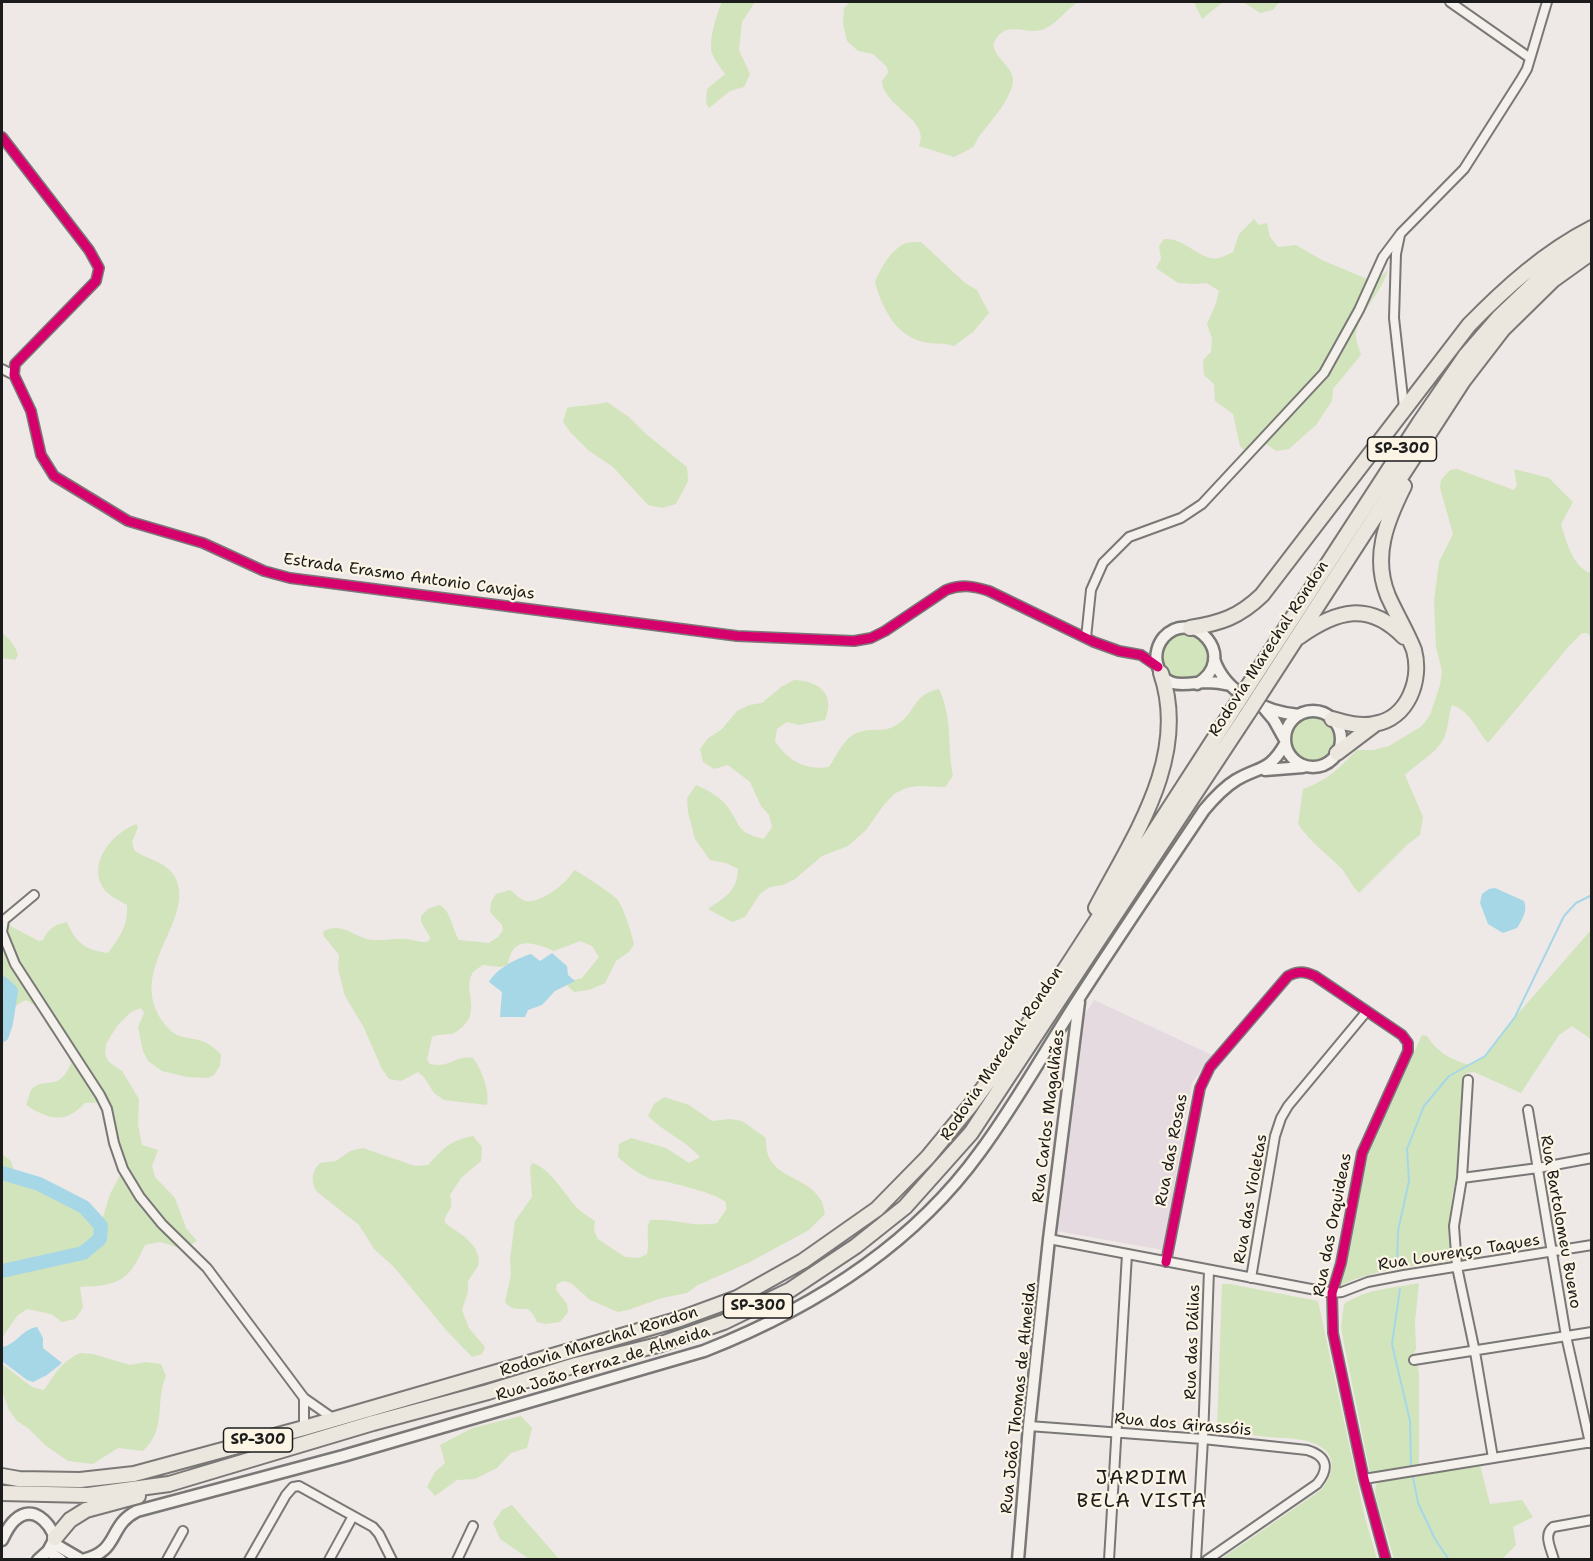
<!DOCTYPE html>
<html>
<head>
<meta charset="utf-8">
<style>
	body { margin:0 }
	#map { position:relative; width:1593px; height:1561px; overflow:hidden; background:#eee8e6; font-family:"Shantell Sans",sans-serif }
	canvas { display:block }
	.frame { position:absolute; inset:0; border:3px solid #1c1c1c; pointer-events:none }
</style>
</head>
<body>
<div id="map">
<canvas width="1593" height="1561"></canvas>
<div class="frame"></div>
</div>
<script>
const ctx = document.querySelector('canvas').getContext('2d');
ctx.lineJoin = 'round';
function fillPath(path, color) { ctx.fillStyle = color; ctx.fill(path, 'evenodd'); }
function stroke(path, color, width, dash) { ctx.strokeStyle = color; ctx.lineWidth = width; ctx.lineCap = dash ? 'butt' : 'round'; ctx.setLineDash(dash || []); ctx.stroke(path); }
function write(font, color, halo, rows, align = 'center') {
  ctx.font = font + ' "Shantell Sans",sans-serif'; ctx.lineWidth = 4.5; ctx.setLineDash([]); ctx.textBaseline = 'middle'; ctx.strokeStyle = halo; ctx.fillStyle = color; for (const [text, x, y, turn = 0] of rows) {
    ctx.save(); ctx.translate(x, y); ctx.rotate((+turn || 0) * Math.PI / 180); ctx.textAlign = isNaN(turn) ? turn : align; if (halo) ctx.strokeText(text, 0, 0); ctx.fillText(text, 0, 0); ctx.restore();
  }
}
const built = new Path2D(`
	M1094,1000L1212,1055L1192,1083L1163,1250L1057,1231L1084,1016Z`);
const green = new Path2D(`
	M722,2H755L742,22L739,50L750,74L744,87L730,91L709,108L706,103L707,89L725,74C721,68 714,60 712,53C708,42 717,13 722,2Z
	M850,2H1078C1067,9 1057,23 1046,28C1030,37 1011,21 998,36C983,52 1012,63 1013,79C1013,97 991,121 981,134C978,137 976,142 974,146C969,150 960,154 954,157L919,146C931,119 883,107 882,81L888,73L887,67L873,54L858,51L847,41L843,24L844,8Z
	M1194,2H1223L1202,19Z
	M1243,2H1279L1273,10L1260,13Z
	M1254,219L1259,225L1267,223L1270,237L1278,247L1296,245L1322,260L1367,279H1376L1385,273L1388,268C1383,292 1362,308 1356,332C1355,339 1359,348 1361,355L1333,389L1332,401L1316,425L1289,449L1276,451L1265,443L1252,451H1245L1240,446L1233,414L1215,401L1214,384L1204,375L1203,360L1211,352L1212,339L1207,324L1216,303L1219,291L1207,283L1193,284L1178,283L1156,268L1161,259L1159,246L1164,239C1185,237 1201,262 1219,258C1223,257 1228,254 1233,252L1239,234Z
	M921,242L965,283L977,290L989,313L973,332L954,346C943,342 931,345 920,341C894,333 882,307 875,282C881,268 891,249 906,243C910,242 917,242 921,242Z
	M607,402L629,417L646,434L687,467L688,481L676,504L662,508L648,505L613,467L588,450L570,432L563,422L567,408C580,405 593,406 607,402Z
	M1457,469L1514,490L1517,485L1514,469L1549,478L1573,502L1561,524C1566,541 1573,568 1591,573V637L1587,633H1582L1570,645L1488,743C1475,728 1471,712 1452,705C1448,716 1449,727 1444,738C1435,755 1418,762 1405,775L1423,817L1420,835L1408,844L1359,893C1352,886 1348,877 1342,869C1327,854 1310,842 1298,824L1303,789C1327,781 1339,768 1357,750H1373L1389,746L1422,726L1430,715L1440,685L1442,671L1436,647L1434,601L1439,562L1453,534L1440,488L1441,480L1450,470Z
	M1162 656a24 24 0 1 1 48 0a24 24 0 1 1-48 0Z
	M2,633C10,639 15,645 18,655L15,660L2,658Z
	M794,680C819,681 836,694 825,720L799,725L787,722L777,729L775,741C787,760 806,771 829,767C838,754 845,734 863,731C876,728 885,733 898,724C917,711 912,695 939,689C953,719 947,745 953,776L945,787L918,786L906,788L894,794L883,806L866,830L848,846L822,856L795,879L783,885L770,887L760,894L745,917L732,922L708,909C726,896 737,892 738,869L726,863L710,860L695,839L688,812L687,798L696,785C708,790 719,796 727,806C742,826 735,832 764,839L772,827L769,815L761,806L750,782L728,765L714,769L703,762L700,749L708,738L721,730L737,711L749,705L762,703L781,687Z
	M1288 740a24 24 0 1 1 48 0a24 24 0 1 1-48 0Z
	M136,824L138,827L132,842L134,850C147,860 166,861 175,877C197,920 125,969 163,1022C177,1041 183,1035 202,1041C210,1044 215,1049 221,1054L220,1066L214,1075L208,1078L187,1077L162,1071L148,1061L143,1051L138,1027L144,1013L141,1008L131,1012L117,1026L106,1044L105,1054L109,1062L122,1071L139,1099L138,1124L142,1145L158,1150L152,1166L155,1177L175,1198L186,1228L197,1241L183,1249L160,1242L145,1245C128,1283 118,1285 80,1287L83,1308L75,1319L62,1322L51,1314L27,1309L17,1316L2,1338V1154L11,1161C17,1189 31,1188 54,1196C67,1200 79,1212 90,1219L103,1217L110,1194L123,1170L103,1102L85,1103C66,1124 49,1120 26,1105C28,1101 29,1094 31,1090C44,1075 59,1094 71,1063L60,1039L50,1030L37,1007L26,1000C0,1012 7,1029 2,1054V915L12,927L39,941L43,940C48,929 55,924 67,922C76,943 85,950 108,953C120,936 128,927 127,905C120,901 108,895 103,888C87,862 113,833 136,824Z
	M574,870C581,873 611,893 617,899C623,906 632,934 634,944L629,952L616,961L605,983L589,990L574,992L567,985L568,982L582,978L599,957L592,946L580,941L554,951C533,942 512,935 508,965L500,967L483,965C479,968 474,970 472,974C462,992 485,1013 456,1032C449,1036 440,1033 432,1037L427,1060L430,1064C450,1069 454,1055 473,1058C482,1070 490,1091 487,1105L444,1100L434,1093L424,1077L418,1072L401,1081L389,1079L382,1069L363,1026L345,996L338,969L339,955L323,935L324,931C343,921 355,939 373,940C384,941 395,938 406,939C414,939 421,944 429,941L430,937L421,922V916L428,909L439,905C451,910 452,929 459,940L489,943L498,937L503,930L502,925L490,912L491,902L496,894L510,890C515,894 521,900 526,901C541,904 568,882 574,870Z
	M1591,930V1039L1572,1026L1559,1035L1521,1093L1474,1072L1466,1073L1458,1170L1452,1197L1450,1224L1453,1254L1449,1261C1413,1267 1372,1269 1340,1286L1368,1154L1422,1035L1427,1036C1438,1053 1450,1059 1469,1065L1485,1056L1515,1017Z
	M664,1097L689,1105L712,1121L730,1119L742,1121L766,1138C764,1180 804,1172 821,1200C823,1203 824,1210 825,1214L809,1230L748,1263L698,1285L687,1293L662,1298L628,1310L618,1312L590,1300L571,1283L563,1281L557,1284L556,1290L567,1304L568,1312L560,1322L545,1324L537,1322L533,1314L528,1309C518,1309 511,1310 505,1302L511,1275L510,1259L515,1221L532,1197L530,1168L532,1163C550,1167 566,1197 579,1210C584,1214 590,1217 595,1221L594,1231L598,1239L625,1257L639,1258L647,1254C650,1243 645,1230 650,1220C673,1218 694,1228 717,1223L726,1210V1202C711,1192 686,1187 668,1182C662,1180 655,1181 649,1178C637,1173 628,1166 618,1157L619,1144L631,1138L666,1148L689,1163L700,1157C686,1141 664,1132 648,1116L654,1104Z
	M473,1136L482,1147L481,1161L461,1178L450,1195C455,1213 444,1210 445,1223L465,1237L475,1248L479,1258L478,1266L468,1281V1292L462,1310L469,1328L485,1347L482,1354L472,1357L446,1330L394,1267L374,1249L359,1225L316,1191C311,1180 311,1173 320,1163L336,1161L350,1151L363,1148L415,1166L428,1165C443,1149 450,1140 473,1136Z
	M1419,1283L1415,1322L1416,1349L1411,1359L1414,1365L1418,1366L1419,1375V1465L1373,1474L1370,1473L1344,1344L1341,1327L1344,1304C1366,1289 1394,1288 1419,1283Z
	M1222,1284H1230L1318,1301L1365,1518L1377,1559H1221L1321,1490C1338,1469 1336,1449 1307,1441C1295,1438 1281,1438 1269,1437C1252,1435 1234,1433 1217,1431Z
	M80,1353L93,1354L130,1365L146,1362L161,1364L166,1376C154,1404 168,1427 143,1451L118,1448L93,1464L68,1461L45,1445L29,1429L17,1421L9,1410L4,1396L2,1394V1364L32,1387L44,1390C55,1374 62,1361 80,1353Z
	M521,1416L532,1428L527,1448L511,1453L497,1468L475,1479L457,1480L435,1496L427,1487L435,1472L445,1463L440,1445L472,1428Z
	M1480,1465L1490,1504L1522,1500L1533,1517L1513,1527L1516,1545L1502,1559H1394L1376,1498L1375,1488L1377,1483L1407,1476L1413,1477Z
	M512,1505L559,1559H529L500,1539L493,1523L502,1510Z`);
const water = new Path2D(`
	M1495,888L1524,901C1528,910 1522,920 1517,928L1503,933L1488,924L1480,903L1482,894L1489,889Z
	M552,953L567,966L568,975L575,981L555,991L542,1005L528,1010L525,1017H500L502,992L489,982C496,969 517,958 531,954L540,961Z
	M37,1327L43,1338V1348L62,1363L47,1375L33,1382L27,1380L2,1361V1347C16,1345 22,1329 37,1327Z`);
const stream = new Path2D(`
	M1397,1266L1398,1231L1409,1181L1407,1149L1424,1106L1449,1076L1485,1056L1515,1017L1564,916L1576,903L1592,895
	M1400,1289L1392,1344L1410,1421L1411,1467L1418,1503L1435,1539L1449,1560`);
const river = new Path2D(`
	M2,983L11,991L6,1023L2,1035
	M2,1173L39,1184L84,1207L101,1226L100,1239L83,1253L2,1271`);
const street = new Path2D(`
	M1450,2L1530,58
	M2,137L89,250L99,268L96,281L15,364L14,375L31,411L41,455L54,476L128,521L203,543L264,571L290,578L737,636L854,641L871,638L885,631L946,590C962,584 973,586 989,591L1094,642L1119,651L1141,655L1157,666
	M1400,235L1396,254L1394,318L1404,407
	M2,369L14,375
	M1086,638L1091,590L1103,563L1129,537L1181,518L1202,504L1324,373L1359,310L1383,257L1401,233L1464,169L1520,81L1527,69L1547,2
	M34,895L4,920L2,932L15,964L100,1095L107,1109L114,1143L123,1169L140,1197L162,1224L207,1268L304,1398L334,1419
	M1468,1080L1462,1178L1454,1226L1457,1267L1475,1352L1493,1458
	M1528,1110L1566,1336L1590,1443
	M1462,1178L1538,1168L1592,1158
	M1049,1239L1332,1293L1342,1292L1368,1282L1404,1275L1592,1245
	M1166,1262L1200,1088L1210,1067L1288,976C1298,971 1304,971 1315,976L1402,1035L1408,1043V1051L1362,1153L1341,1263L1332,1293L1333,1333L1364,1479L1386,1560
	M1251,1278L1275,1136L1281,1118L1288,1106L1367,1011
	M1414,1360L1592,1332
	M1029,1426L1203,1439L1307,1450C1327,1456 1330,1468 1317,1484L1207,1560
	M304,1428V1398
	M1364,1479L1592,1442
	M167,1560L183,1531
	M249,1560L286,1495L293,1487L299,1486L373,1527L379,1534L392,1560
	M329,1560L353,1516
	M457,1560L473,1526
	M1109,1560L1127,1254
	M1196,1560L1203,1439L1209,1270
	M1554,1560C1551,1548 1543,1535 1553,1527L1592,1520`);
const secondary = new Path2D(`
	M1214,659C1225,693 1265,712 1299,715
	M1197,684C1240,658 1193,606 1164,637C1158,644 1155,654 1157,663C1163,692 1187,683 1207,682C1215,682 1222,683 1230,685
	M1263,707L1274,720L1284,738
	M1285 739a28 28 0 1 1 56 0a28 28 0 1 1-56 0Z
	M1265,770L1303,767
	M2,1540C5,1534 9,1525 15,1520C33,1504 49,1522 55,1538L48,1551L38,1560
	M53,1543L82,1560
	M48,1551L61,1560
	M82,1560C121,1551 107,1526 137,1511L343,1456L704,1351C811,1309 912,1246 980,1152C1017,1102 1047,1047 1081,995C1121,933 1163,871 1204,810C1214,798 1223,788 1236,780C1260,766 1269,772 1285,744
	M1018,1560L1029,1426L1049,1239L1079,1002`);
const highway = new Path2D(`
	M1190,628C1221,623 1239,617 1262,595L1469,325C1505,288 1545,252 1592,228
	M1299,637C1337,610 1369,601 1404,637
	M1247,688L1420,422L1466,355L1499,317L1543,275L1592,238
	M1259,696L1463,381L1503,329L1553,280L1592,252
	M1332,719C1346,723 1360,727 1374,724C1408,719 1422,680 1414,650C1407,632 1396,614 1388,596C1372,557 1386,522 1404,486
	M1337,753L1374,725
	M1096,908C1133,837 1190,757 1161,673
	M2,1476L19,1479L80,1480L134,1474L304,1428L680,1319L737,1298L803,1261L877,1209L928,1157L970,1106L1010,1052L1070,962L1238,702
	M2,1493L88,1495L169,1484L373,1423L488,1392L576,1365L658,1345L724,1322L790,1290L856,1246L905,1207L971,1133L1250,710
	M55,1538L70,1520L86,1510L138,1496`);
const highwayBridge = new Path2D(`
	M1238,702L1247,688
	M1250,710L1259,696`);
const cycleway = new Path2D(`
	M2,137L89,250L99,268L96,281L15,364L14,375L31,411L41,455L54,476L128,521L203,543L264,571L290,578L737,636L854,641L871,638L885,631L946,590C962,584 973,586 989,591L1094,642L1119,651L1141,655L1158,667
	M1166,1262L1200,1088L1210,1067L1288,976C1298,971 1304,971 1315,976L1402,1035L1408,1043V1051L1362,1153L1341,1263L1332,1293L1333,1333L1364,1479L1386,1560`);
const shields = [
	[1402,449,69],
	[758,1306,69],
	[258,1440,69]
];
const shieldNames = [
	["SP-300",1402,449],
	["SP-300",758,1306],
	["SP-300",258,1440]
];
const streetNames = [
	["Estrada Erasmo Antonio Cavajas",409,577,8],
	["Rodovia Marechal Rondon",1269,649,-57],
	["Rodovia Marechal Rondon",1002,1054,-56],
	["Rua Carlos Magalhães",1049,1116,-83],
	["Rua das Rosas",1172,1150,-79],
	["Rua das Violetas",1251,1199,-80],
	["Rua Bartolomeu Bueno",1560,1222,80],
	["Rua das Orquideas",1333,1225,-79],
	["Rua Lourenço Taques",1459,1253,-9],
	["Rodovia Marechal Rondon",599,1342,-17],
	["Rua das Dálias",1193,1342,-88],
	["Rua João Ferraz de Almeida",603,1364,-17],
	["Rua João Thomas de Almeida",1019,1398,-84],
	["Rua dos Girassóis",1183,1425,5]
];
const quarterNames = [
	["JARDIM",1142,1479],
	["BELA VISTA",1142,1502]
];
fillPath(built, '#e4dadf');
fillPath(green, '#d2e4bc');
fillPath(water, '#a6d7e7');
stroke(stream, '#a6d7e7', 2);
stroke(river, '#a6d7e7', 14);
stroke(street, '#7a7877', 12);
stroke(secondary, '#7a7877', 15);
stroke(highway, '#7a7877', 18);
stroke(street, '#f4f0eb', 8);
stroke(secondary, '#f4f0eb', 10);
stroke(highway, '#ece7de', 14);
stroke(highwayBridge, '#7a7877', 18, []);
stroke(highwayBridge, '#ece7de', 14);
stroke(cycleway, '#d6006c', 9);
for (const [x, y, w] of shields) { const box = new Path2D(); box.roundRect(x - w / 2, y - 12, w, 24, 4.5); ctx.fillStyle = '#fcf5e5'; ctx.fill(box); stroke(box, '#1c1c1c', 1.5); }
write('bold 15px', '#1c1c1c', null, shieldNames);
write('16px', '#1c1c1c', '#fcf5e5', streetNames);
ctx.letterSpacing = '1.5px';
write('20px', '#1c1c1c', '#fcf5e5', quarterNames);
ctx.letterSpacing = '0px';
</script>
</body>
</html>
